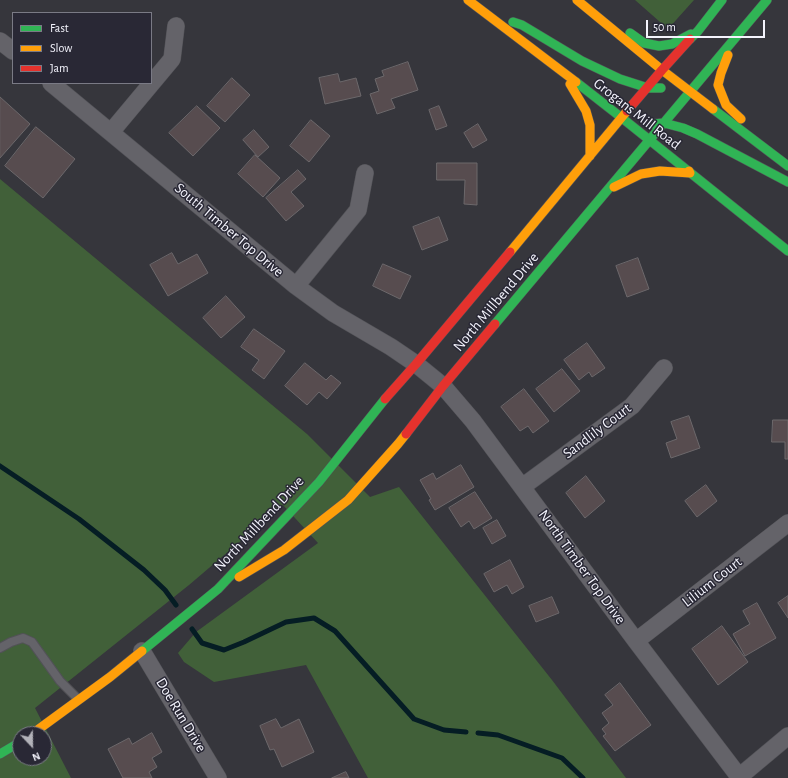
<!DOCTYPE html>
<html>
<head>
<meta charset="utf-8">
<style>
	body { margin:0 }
	#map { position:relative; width:788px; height:778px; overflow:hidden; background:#36363c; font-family:"Alegreya Sans",sans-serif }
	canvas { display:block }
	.legend { position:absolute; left:12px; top:12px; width:140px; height:72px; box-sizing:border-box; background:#292835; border:1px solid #7a7a85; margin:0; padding:5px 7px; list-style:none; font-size:12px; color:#f4f4fd }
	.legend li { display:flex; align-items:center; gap:8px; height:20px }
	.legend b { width:20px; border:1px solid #7a7a85 }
	.north { position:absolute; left:12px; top:726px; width:40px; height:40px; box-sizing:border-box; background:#292835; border:1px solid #7a7a85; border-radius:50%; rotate:158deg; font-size:11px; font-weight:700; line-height:16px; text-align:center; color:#f4f4fd }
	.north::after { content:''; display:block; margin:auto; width:14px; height:18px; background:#b2b2b9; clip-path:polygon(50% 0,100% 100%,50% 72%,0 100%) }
	.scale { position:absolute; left:646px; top:20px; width:119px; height:18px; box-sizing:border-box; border:2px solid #f4f4fd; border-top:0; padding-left:5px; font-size:12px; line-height:14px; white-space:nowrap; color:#f4f4fd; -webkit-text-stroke:3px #292835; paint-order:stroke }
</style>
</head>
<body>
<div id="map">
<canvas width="788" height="778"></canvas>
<ul class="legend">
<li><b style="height:5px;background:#30b455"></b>Fast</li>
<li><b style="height:5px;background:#ff9f0a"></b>Slow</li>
<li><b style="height:5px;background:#e5322d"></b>Jam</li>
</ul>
<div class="north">N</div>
<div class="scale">50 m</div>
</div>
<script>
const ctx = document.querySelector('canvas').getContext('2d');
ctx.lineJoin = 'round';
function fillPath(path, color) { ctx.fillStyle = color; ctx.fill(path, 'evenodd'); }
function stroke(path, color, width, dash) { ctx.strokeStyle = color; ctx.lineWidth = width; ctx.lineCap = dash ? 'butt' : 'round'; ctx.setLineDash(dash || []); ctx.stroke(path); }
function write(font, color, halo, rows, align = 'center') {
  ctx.font = font + ' "Alegreya Sans",sans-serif'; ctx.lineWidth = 3; ctx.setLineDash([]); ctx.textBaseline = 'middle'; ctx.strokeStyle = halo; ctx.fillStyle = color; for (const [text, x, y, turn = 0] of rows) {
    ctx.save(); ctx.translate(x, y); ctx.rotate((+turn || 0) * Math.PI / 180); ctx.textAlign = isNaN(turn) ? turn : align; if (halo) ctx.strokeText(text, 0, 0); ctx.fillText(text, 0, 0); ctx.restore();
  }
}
const green = new Path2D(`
	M635,0H694L668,29Z
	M0,179L307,434L370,497L399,487L552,680L626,778H368L306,665L214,682L184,662L178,653L196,632L318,543L283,505L189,585L35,708L71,778H0ZM20,734H44V758H20Z`);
const stream = new Path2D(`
	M0,466L79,519L144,570L165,590L176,605
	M192,629L202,643L224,650L244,642L286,622L314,618L335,631L414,719L444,730L466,732
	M478,733L498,735L562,758L583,778`);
const building = new Path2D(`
	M408,62L418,90L391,99L395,108L377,114L370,94L379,91L375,79L384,76L382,71Z
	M338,74L340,82L356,78L361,96L325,104L319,78Z
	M232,78L250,95L225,122L207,106Z
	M0,97L30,124L0,158Z
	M197,106L220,128L193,156L169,133Z
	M439,106L447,126L436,130L429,110Z
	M311,120L330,136L309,162L290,146Z
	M478,124L487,140L473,148L464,133Z
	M36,127L75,159L43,198L5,166Z
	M254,130L269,147L258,157L243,140Z
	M255,155L280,178L263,197L238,174Z
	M437,163H477V205L464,204L465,180H437Z
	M298,170L306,179L291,192L304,206L286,221L266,198Z
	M439,217L448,240L422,250L413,227Z
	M172,253L178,264L197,254L208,273L168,296L150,265Z
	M638,258L649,289L627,297L616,266Z
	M383,264L411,276L400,299L373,286Z
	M226,296L245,317L221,338L203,318Z
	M254,329L285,351L264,379L252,370L259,360L241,347Z
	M587,343L605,368L592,377L589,372L579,380L564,360Z
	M305,363L326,380L331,375L341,383L327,399L319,392L307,405L285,386Z
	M562,369L580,391L554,412L536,389Z
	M524,389L549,421L533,433L528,426L520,431L501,407Z
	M689,416L700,448L671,458L666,443L677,439L671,422Z
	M773,420H788V459H785V442H772Z
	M461,465L474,487L435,510L429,500L431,499L420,480L433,473L436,479Z
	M586,476L605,501L585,518L566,493Z
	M706,485L717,501L697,517L685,501Z
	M475,492L492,518L474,529L469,521L461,527L449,508Z
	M497,520L506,536L492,544L483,528Z
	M510,560L524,587L512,594L507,585L494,592L484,574Z
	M788,596V618L778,603Z
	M552,597L559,613L536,622L529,606Z
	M757,603L776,638L745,656L733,634L750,624L743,611Z
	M722,626L748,662L718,685L692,649Z
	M620,683L651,725L615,751L603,736L606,734L602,729L609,723L602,713L613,705L605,695Z
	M276,719L281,728L299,719L314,752L282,767L274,749L270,750L260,726Z
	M152,733L162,752L152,758L157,767L149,772L152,778H123L108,749L129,738L132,744Z
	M346,772L349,778H332Z`);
const lane = new Path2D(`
	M0,648L11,642L23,638L32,642L60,681L78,699`);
const street = new Path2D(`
	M0,41L13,51
	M51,83L296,286L333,313L391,347L416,364L443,386L473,421L636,641L740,778
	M111,132L172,59L176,26
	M296,286L358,210L365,173
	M522,487L632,406L664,368
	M636,641L788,523
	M142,651L218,778
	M739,777L788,736`);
const fast = new Path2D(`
	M513,22L522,25L582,61L620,79L648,88H661
	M630,33L644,43L659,46L672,44L691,34
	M690,39L698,31L722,0
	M576,82L622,118L788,251
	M713,109L788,166
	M651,124L664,123L683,128L697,134L788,182
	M495,324L767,0
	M142,651L218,589L319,482L385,399
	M0,754L20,742`);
const slow = new Path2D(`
	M468,0L576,82
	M577,0L662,70L713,109
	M728,55L721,73L718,85L726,105L741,119
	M570,84L586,111L590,125V156
	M614,187L641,174L660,171L690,173L689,171
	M510,252L627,111
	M239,577L284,550L348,500L398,444L406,434
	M32,734L110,677L142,651`);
const jam = new Path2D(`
	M627,111L662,70L690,39
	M385,399L416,364L510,252
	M406,434L443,386L495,324`);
const streetNames = [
	["Grogans Mill Road",637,114,38],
	["South Timber Top Drive",229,230,40],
	["North Millbend Drive",496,302,-50],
	["Sandlily Court",597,431,-37],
	["North Millbend Drive",259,524,-47],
	["North Timber Top Drive",582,567,54],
	["Lilium Court",712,582,-38],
	["Doe Run Drive",181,715,59]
];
fillPath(green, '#416039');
stroke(stream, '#051d24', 5);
fillPath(building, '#574c4f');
stroke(building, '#6c686b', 1);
stroke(lane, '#525257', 10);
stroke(street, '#525257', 18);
stroke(fast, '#525257', 10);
stroke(slow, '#525257', 10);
stroke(jam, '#525257', 10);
stroke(lane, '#646369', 8);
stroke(street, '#646369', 17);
stroke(fast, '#30b455', 9);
stroke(slow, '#ff9f0a', 9);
stroke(jam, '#e5322d', 9);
write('15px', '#f4f4fd', '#292835', streetNames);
</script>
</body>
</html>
